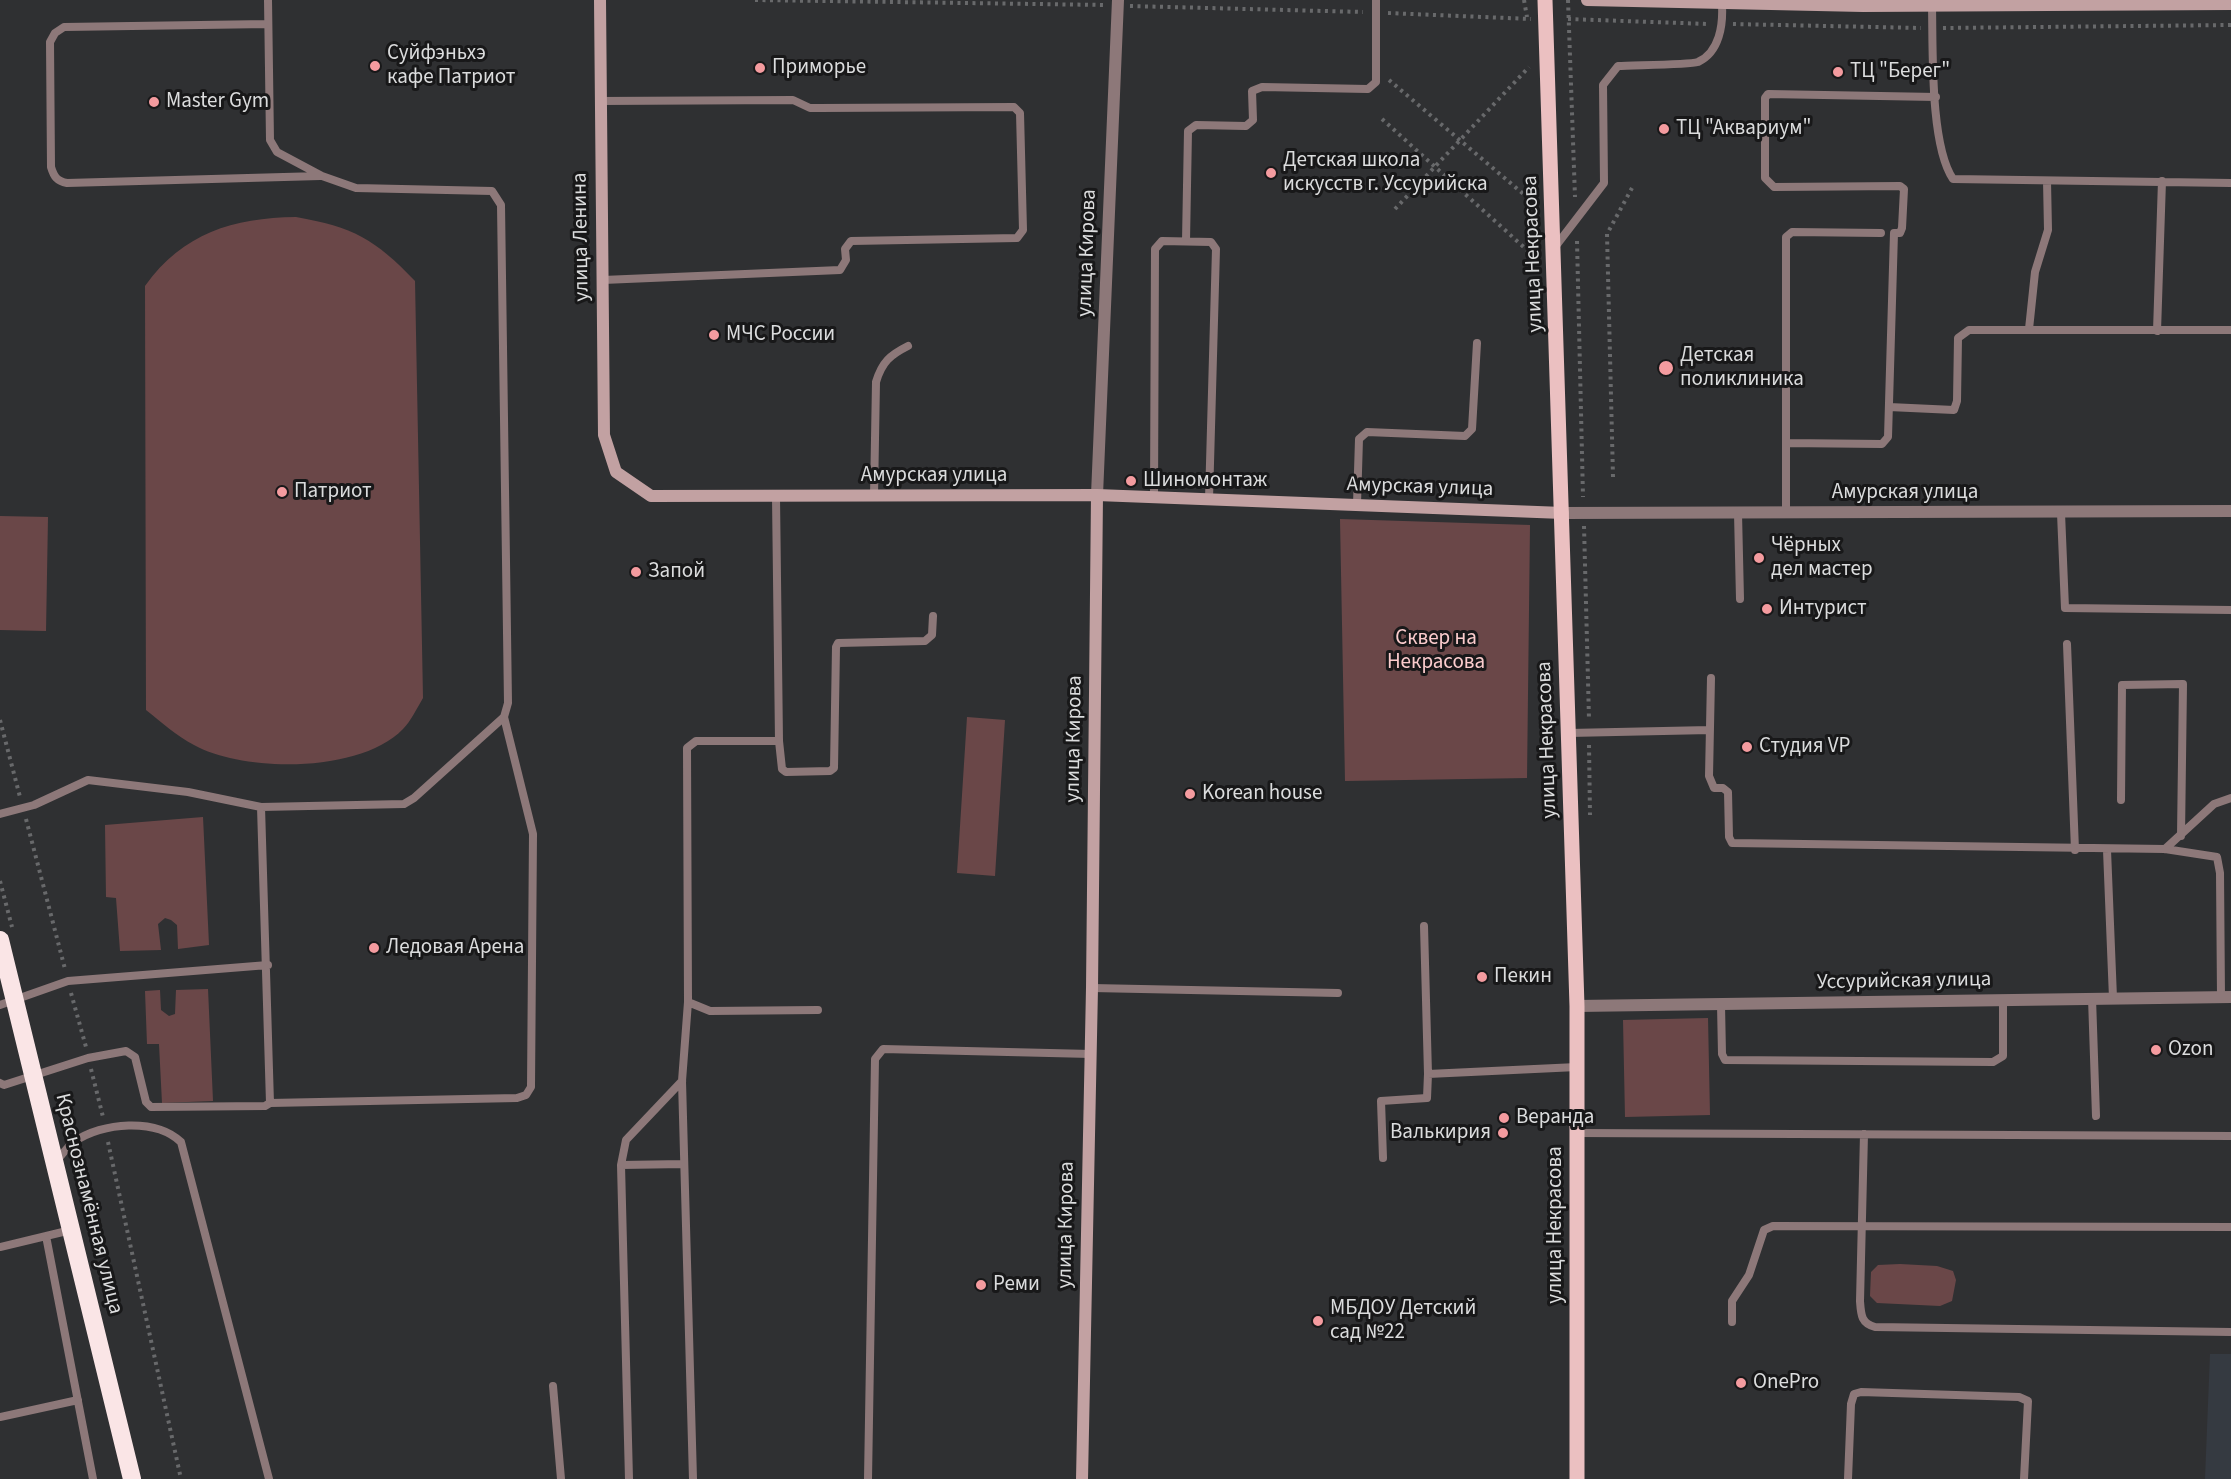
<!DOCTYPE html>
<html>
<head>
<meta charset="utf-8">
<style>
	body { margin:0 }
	canvas { display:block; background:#2f3032 }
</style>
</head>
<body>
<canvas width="2231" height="1479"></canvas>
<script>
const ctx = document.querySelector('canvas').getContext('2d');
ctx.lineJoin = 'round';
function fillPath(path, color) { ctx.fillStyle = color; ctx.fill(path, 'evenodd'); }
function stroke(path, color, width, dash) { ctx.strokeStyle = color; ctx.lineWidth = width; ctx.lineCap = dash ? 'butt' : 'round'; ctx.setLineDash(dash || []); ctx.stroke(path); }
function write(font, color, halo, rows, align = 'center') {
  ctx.font = font + ' "Source Sans 3",sans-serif'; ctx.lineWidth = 6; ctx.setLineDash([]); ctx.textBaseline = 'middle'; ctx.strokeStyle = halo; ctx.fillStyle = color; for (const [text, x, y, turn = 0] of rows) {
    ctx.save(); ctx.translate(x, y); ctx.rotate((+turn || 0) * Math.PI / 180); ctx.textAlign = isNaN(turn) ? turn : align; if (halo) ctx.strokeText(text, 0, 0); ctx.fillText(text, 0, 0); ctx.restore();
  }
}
const built = new Path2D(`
	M2210,1354H2231V1479H2205Z`);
const green = new Path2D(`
	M296,217C353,227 375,239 415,281L423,698C417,708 411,721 403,729C361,773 245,773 194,745C177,736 161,722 146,710L145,286C183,233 233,218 296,217Z
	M0,516L48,517L46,631L0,630Z
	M1340,519L1530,525L1527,778L1345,781Z
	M967,717L1005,720L995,876L957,873Z
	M203,817L209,945L178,949L177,925L171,920L165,918L158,924L161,950L120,951L116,898L106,897L105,825Z
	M208,989L213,1101L162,1103L159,1044H147L145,991L160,990L161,1010L169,1016L175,1014L176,990Z
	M1708,1018L1710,1115L1625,1117L1623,1020Z
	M1900,1264L1937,1266L1953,1271L1956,1280L1952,1301L1940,1306L1877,1303L1870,1296L1871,1272L1878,1265Z`);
const path = new Path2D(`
	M755,0L1105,5
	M1524,0L1527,17
	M1568,0L1575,197
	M1130,6L1363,12
	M1388,13L1531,19
	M1568,19L1708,24
	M1733,24L1921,28
	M1943,28L2231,25
	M1389,80L1534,203
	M1382,119L1537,259
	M1395,209L1529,67
	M1577,241L1583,497
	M1613,477L1607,234L1632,188
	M1584,526L1589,719
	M0,720L20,797
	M1589,745L1590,815
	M26,819L65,969
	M0,881L12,927
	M71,993L86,1047
	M91,1069L103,1117
	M108,1142L181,1479`);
const lane = new Path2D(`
	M1932,7C1933,49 1930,145 1953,179L2231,183
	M268,24L64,27L55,33L50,42L51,167C54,177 57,181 67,183L320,176
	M599,101L793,100L810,108H819L1014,107L1020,113L1023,230L1017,238L851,241L845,249L846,260L840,270L603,280
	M1186,241L1188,131L1196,125L1246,126L1253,120L1252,91L1262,87L1368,89L1376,82V0
	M1555,247L1604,183L1603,85L1618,66C1632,65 1688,65 1698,62C1720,52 1723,24 1722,5
	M2029,329L2035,272L2048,230L2047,181
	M2157,331L2162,181
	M1889,407L1954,410L1957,401L1958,338L1969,330H2231
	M1786,443L1882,444L1888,437L1894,233H1900L1902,228L1904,189L1900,186L1774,187L1765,178V98L1768,94L1936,97
	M874,496L876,382C882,362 890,355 908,346
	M776,497L779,741L782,769L786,772L830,771L834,768L836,647L838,643L925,641L932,635L933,616
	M1154,497L1155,249L1162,241L1211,242L1216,249L1209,499
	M1357,504L1359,439L1367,432L1465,436L1472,429L1477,343
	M1738,513L1740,599
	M1786,513V237L1792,232L1881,233
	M2061,513L2065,608L2231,610
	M2067,644L2075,850
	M1711,678L1709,776L1714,788H1723L1728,792L1729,837L1732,843L2165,849L2217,857L2220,873L2221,997
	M1569,733L1710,730
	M779,741H696L687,748L688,1002L710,1011L818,1010
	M2121,800L2122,685L2183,684L2181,836
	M0,814L34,805L88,780L188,792L261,807
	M2165,849L2214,804L2231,798
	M2107,850L2113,998
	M1424,926L1428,1074L1577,1067
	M1092,988L1338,993
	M2092,998L2096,1116
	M688,1002L682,1081L693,1479
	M0,1005L68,981L268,965
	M1721,1005L1722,1054L1725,1060L1993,1062L2003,1056V1000
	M682,1081L626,1140L621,1165L684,1164
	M0,1083L4,1085L88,1058L126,1051L135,1057L146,1102L151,1107L265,1106L270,1103L261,807L404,804L414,798L504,717L508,703L501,205L492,191L356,188L322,176L277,152L270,140L268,0
	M270,1103L517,1098L526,1095L531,1087L533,834L504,717
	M1577,1133L2231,1136
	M1864,1134L1860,1301C1861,1315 1861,1323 1875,1327L2231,1332
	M1383,1158L1381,1101L1427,1098L1428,1074
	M55,1163C61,1156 67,1147 74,1142C102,1122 156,1118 181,1142L269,1479
	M621,1165L629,1479
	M46,1236L93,1479
	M0,1247L71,1230
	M1732,1322V1301L1749,1275L1764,1230L1773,1226L2231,1227
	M553,1386L561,1479
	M0,1417L78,1400
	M868,1479L875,1059L883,1049L1091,1054
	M1848,1479L1851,1404L1854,1394L1861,1392L2019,1397L2028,1401L2024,1479`);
const street = new Path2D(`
	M1097,495L1118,0
	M1563,513L2231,511
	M1577,1006L2231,997`);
const secondary = new Path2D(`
	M600,0L604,435L616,472L651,496L1097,495L1563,513
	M1587,0L1863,6L2231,4
	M1082,1479L1092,988L1097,495`);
const primary = new Path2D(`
	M1545,0L1577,1006V1479`);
const highway = new Path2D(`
	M0,940L132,1479`);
const markers = [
	[375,66,6,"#f49b9f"],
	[760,68,6,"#f49b9f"],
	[1838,72,6,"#f49b9f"],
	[154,102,6,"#f49b9f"],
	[1664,129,6,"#f49b9f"],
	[1271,173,6,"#f49b9f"],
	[714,335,6,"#f49b9f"],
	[1666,368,8,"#f49b9f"],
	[1131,481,6,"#f49b9f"],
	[282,492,6,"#f49b9f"],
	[1759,558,6,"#f49b9f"],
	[636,572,6,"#f49b9f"],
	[1767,609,6,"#f49b9f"],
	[1747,747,6,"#f49b9f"],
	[1190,794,6,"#f49b9f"],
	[374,948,6,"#f49b9f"],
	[1482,977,6,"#f49b9f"],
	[2156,1050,6,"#f49b9f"],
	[1504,1118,6,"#f49b9f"],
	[1503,1133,6,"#f49b9f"],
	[981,1285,6,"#f49b9f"],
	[1318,1321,6,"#f49b9f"],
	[1741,1383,6,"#f49b9f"]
];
const poiNames = [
	["Суйфэньхэ",387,54],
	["кафе Патриот",387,78],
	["Приморье",772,68],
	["ТЦ \"Берег\"",1850,72],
	["Master Gym",166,102],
	["ТЦ \"Аквариум\"",1676,129],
	["Детская школа",1283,161],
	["искусств г. Уссурийска",1283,185],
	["МЧС России",726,335],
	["Детская",1680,356],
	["поликлиника",1680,380],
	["Шиномонтаж",1143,481],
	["Патриот",294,492],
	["Чёрных",1771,546],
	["дел мастер",1771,570],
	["Запой",648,572],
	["Интурист",1779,609],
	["Студия VP",1759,747],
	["Korean house",1202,794],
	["Ледовая Арена",386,948],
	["Пекин",1494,977],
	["Ozon",2168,1050],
	["Веранда",1516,1118],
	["Валькирия",1491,1133,"right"],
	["Реми",993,1285],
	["МБДОУ Детский",1330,1309],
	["сад №22",1330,1333],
	["OnePro",1753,1383]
];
const streetNames = [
	["улица Ленина",582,237,-91],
	["улица Кирова",1088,253,-88],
	["улица Некрасова",1534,254,-92],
	["Амурская улица",934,476],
	["Амурская улица",1420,488,2],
	["Амурская улица",1905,493],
	["улица Кирова",1075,739,-89],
	["улица Некрасова",1548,740,-92],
	["Уссурийская улица",1904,982,-1],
	["Краснознамённая улица",88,1204,76],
	["улица Кирова",1067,1225,-89],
	["улица Некрасова",1556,1225,-90]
];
const parkNames = [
	["Сквер на",1436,639],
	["Некрасова",1436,663]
];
fillPath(built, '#353a41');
fillPath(green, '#6a4748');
stroke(path, '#68696b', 4, [3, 4.5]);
stroke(lane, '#8d7879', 8);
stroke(street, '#8d7879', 12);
stroke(secondary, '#c2a1a2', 12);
stroke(primary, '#ebc0c1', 15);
stroke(highway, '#fae5e6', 18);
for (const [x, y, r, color] of markers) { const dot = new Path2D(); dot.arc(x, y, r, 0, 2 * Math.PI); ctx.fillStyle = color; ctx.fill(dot); stroke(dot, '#181819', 2); }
write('21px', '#dbdcdd', '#181819', poiNames, 'left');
write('21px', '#dbdcdd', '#181819', streetNames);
write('21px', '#fbcccd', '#181819', parkNames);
</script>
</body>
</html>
